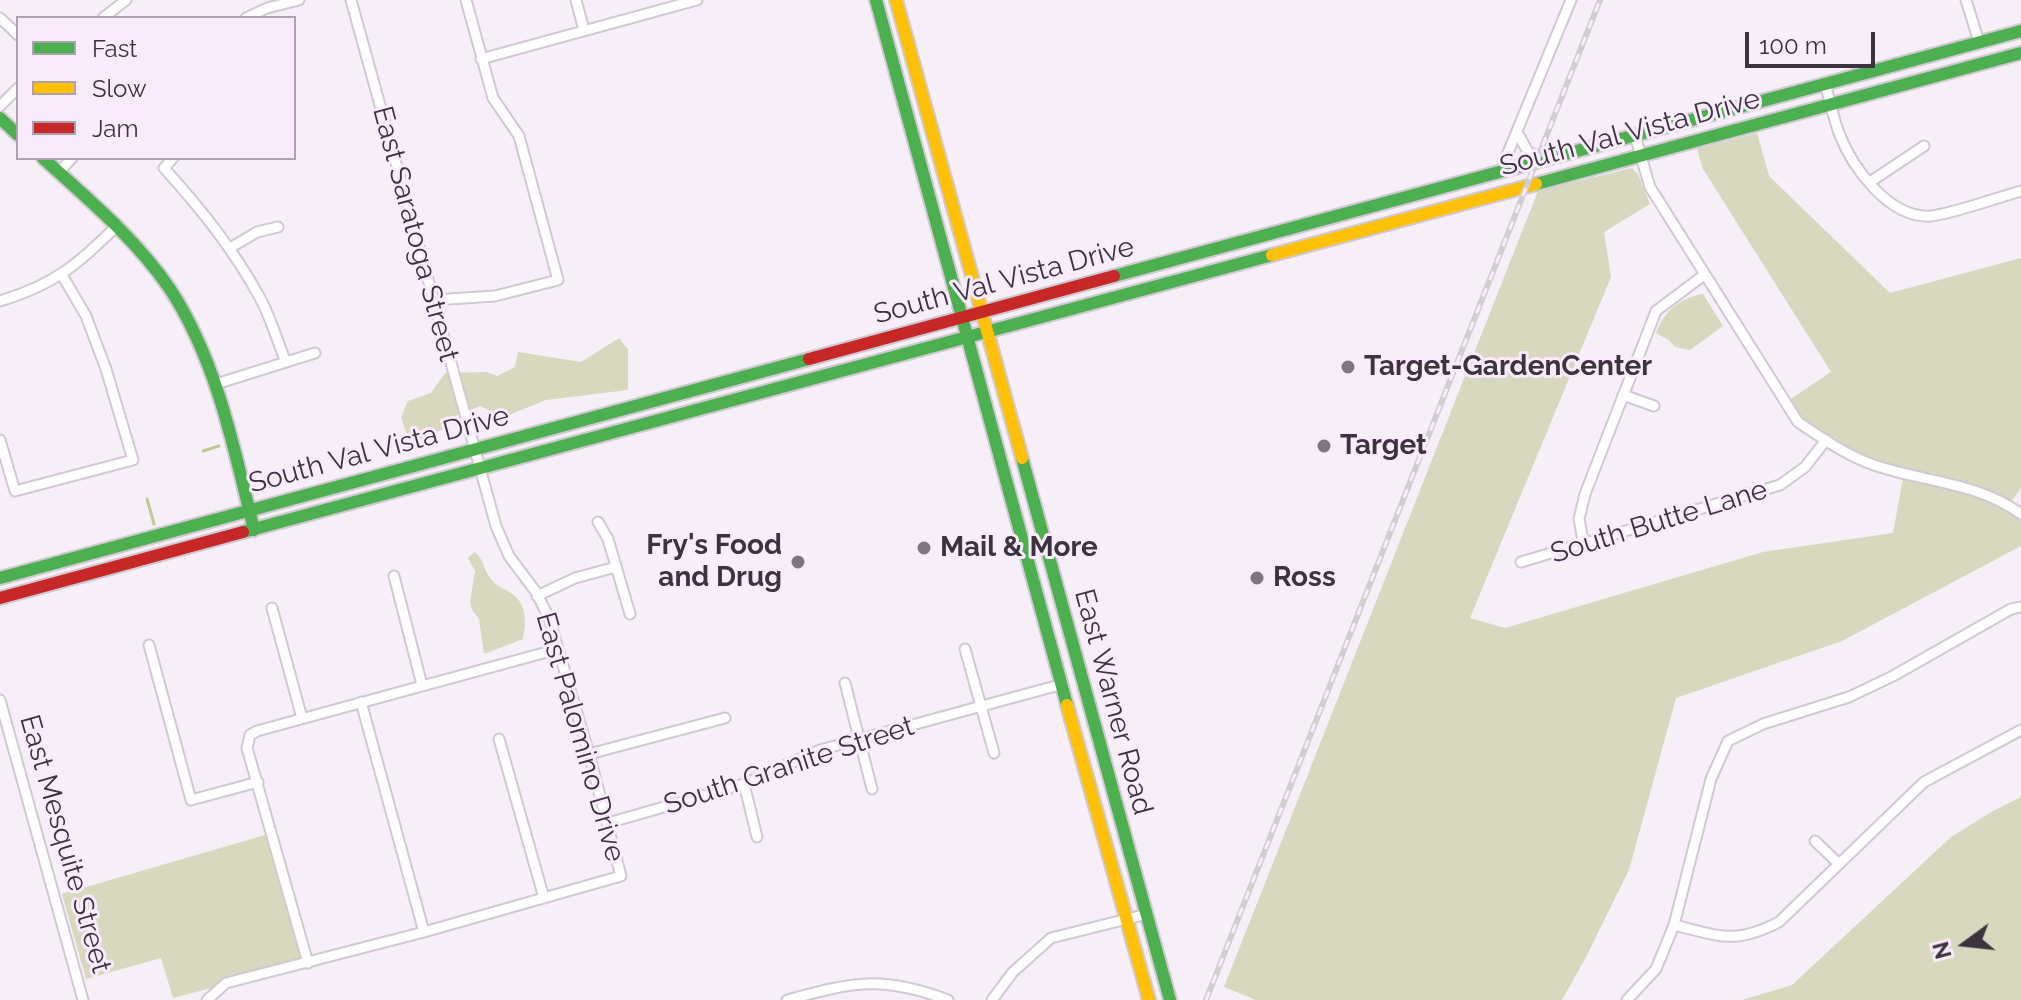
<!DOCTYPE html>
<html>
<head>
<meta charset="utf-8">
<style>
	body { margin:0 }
	#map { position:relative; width:2021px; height:1000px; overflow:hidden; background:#f6eff8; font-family:Raleway,sans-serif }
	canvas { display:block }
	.legend { position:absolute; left:16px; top:16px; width:280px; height:144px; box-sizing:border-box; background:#f9ebfc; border:2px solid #ada1b0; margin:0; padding:10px 14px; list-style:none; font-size:24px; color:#3c333e }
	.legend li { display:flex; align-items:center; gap:16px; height:40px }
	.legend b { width:40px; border:2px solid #ada1b0 }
	.north { position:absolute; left:1925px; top:904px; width:80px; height:80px; -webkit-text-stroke:6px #f9ebfc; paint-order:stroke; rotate:255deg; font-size:22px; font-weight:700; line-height:32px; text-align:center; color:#3c333e }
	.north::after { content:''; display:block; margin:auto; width:28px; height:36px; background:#3c333e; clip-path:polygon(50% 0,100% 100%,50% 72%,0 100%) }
	.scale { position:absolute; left:1745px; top:32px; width:130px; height:36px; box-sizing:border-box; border:4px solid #3c333e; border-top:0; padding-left:10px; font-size:24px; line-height:28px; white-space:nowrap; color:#3c333e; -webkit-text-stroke:6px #f9ebfc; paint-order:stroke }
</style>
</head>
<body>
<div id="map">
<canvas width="2021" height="1000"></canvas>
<ul class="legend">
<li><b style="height:10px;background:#4caf50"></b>Fast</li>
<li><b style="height:10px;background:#ffc107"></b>Slow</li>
<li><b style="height:10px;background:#c62828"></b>Jam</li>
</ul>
<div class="north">N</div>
<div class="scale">100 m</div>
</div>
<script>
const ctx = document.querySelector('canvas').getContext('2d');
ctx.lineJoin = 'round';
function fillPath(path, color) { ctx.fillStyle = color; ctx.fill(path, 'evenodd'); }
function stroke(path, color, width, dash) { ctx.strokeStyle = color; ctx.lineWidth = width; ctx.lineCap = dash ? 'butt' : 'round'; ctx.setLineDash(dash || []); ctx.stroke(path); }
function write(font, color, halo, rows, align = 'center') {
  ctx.font = font + ' Raleway,sans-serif'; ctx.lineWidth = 6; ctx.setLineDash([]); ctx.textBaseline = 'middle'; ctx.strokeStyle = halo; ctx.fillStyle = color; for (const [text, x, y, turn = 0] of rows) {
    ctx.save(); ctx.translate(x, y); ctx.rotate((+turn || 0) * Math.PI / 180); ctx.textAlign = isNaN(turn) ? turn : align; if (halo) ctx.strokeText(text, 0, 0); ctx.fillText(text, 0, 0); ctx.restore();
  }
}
const green = new Path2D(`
	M1757,133L1769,176L1890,293L2021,258V488L2009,505L2021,514V546L1842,641L1676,698L1629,870L1585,959L1562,1000H1256L1224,987L1538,191L1632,168L1638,174L1650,204L1604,232L1611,277L1470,618L1505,628L1763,552L1893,533L1904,473L1873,465L1798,422L1786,402L1831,372L1703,169L1697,149Z
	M1703,294L1723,326L1690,350L1675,347L1669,340L1656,333C1664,311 1680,298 1703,294Z
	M619,338L628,349V390L546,400L504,417L480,406L451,418L443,429L416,442L408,437L401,418L408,401L431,393L445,373L486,372L497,376L515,367L518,352L581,362Z
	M474,552C484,558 483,569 490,578C496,586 503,588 511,593C527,603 526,623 523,639L484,654L479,619L472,610L470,602L475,571L468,558Z
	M2021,797V1000H1742L1792,985L1951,837L1993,811Z
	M272,833L308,963L173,998L161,958L86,979L62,894Z`);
const stream = new Path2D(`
	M203,451L219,446
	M147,499L154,524`);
const street = new Path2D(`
	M576,0L584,30
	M1966,0L1979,42
	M0,18L18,35
	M103,18L126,0
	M246,18L267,8L299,0
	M481,59L697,0
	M1825,84C1830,100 1833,117 1839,133C1852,167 1889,219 1931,216C1955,213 1996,198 2021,191
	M0,106L18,88
	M1517,132L1528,152L1545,160
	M1635,136L1650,187L1798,422C1822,438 1847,456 1874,465C1923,482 1978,482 2021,514
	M173,158L164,168C201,209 234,250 260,298C271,318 277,341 286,362
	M1503,171L1505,160L1571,0
	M59,172L72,158
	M1870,182L1924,146
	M230,248L257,232L278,227
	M433,300L495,296L558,280L519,136L493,98L466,0
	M0,301C56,284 76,265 117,226
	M216,384L315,353
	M1623,395L1654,406
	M0,440L15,491L133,460L106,369L86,316L62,275
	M598,522L608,539L630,614
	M1584,546L1579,519L1585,494L1656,311L1704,275
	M1521,562L1780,485L1805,467L1826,440
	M394,576L422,685
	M537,596L575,578L616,567
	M272,608L302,718
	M149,645L191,800L258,782
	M965,649L994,753
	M845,683L872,789
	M0,700L83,1000
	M361,702L424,932
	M499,739L544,898
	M589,754L725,718
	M744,784L757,837
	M608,823L744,784L820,750L1063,684
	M1815,841L1839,864
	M1674,925C1720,936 1734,945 1779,922L1924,782L2021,730
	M308,963L247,748L250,735L257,731L558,649
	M207,1000L226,983L424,932L621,876L589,754L549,618L536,592L509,556L496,526L351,0
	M787,1000C854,982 881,975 948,1000
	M992,1000L1013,972L1051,938L1147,914
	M1627,1000L1656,969L1674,925L1711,779L1728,741L1763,724L1849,697L1893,676L2011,609L2021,607`);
const fast = new Path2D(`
	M876,0L1067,705
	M0,118L18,135
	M43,158C88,199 136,239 170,289C217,361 234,448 254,530
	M1536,184L2021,53
	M1114,276L2021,31
	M1022,458L1170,1000
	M243,532L1272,255
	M0,578L809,359`);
const slow = new Path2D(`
	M896,0L1022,458
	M1272,255L1536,184
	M1067,705L1149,1000`);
const jam = new Path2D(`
	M809,359L1114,276
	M0,598L243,532`);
const rail = new Path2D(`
	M1206,1000L1600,0`);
const markers = [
	[1348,367,8,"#7d757f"],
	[1324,446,8,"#7d757f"],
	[924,548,8,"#7d757f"],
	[798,562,8,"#7d757f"],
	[1257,578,8,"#7d757f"]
];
const streetNames = [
	["South Val Vista Drive",1630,133,-15],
	["East Saratoga Street",415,234,75],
	["South Val Vista Drive",1004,281,-15],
	["South Val Vista Drive",379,450,-15],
	["South Butte Lane",1659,522,-17],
	["East Warner Road",1113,702,75],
	["East Palomino Drive",580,737,74],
	["South Granite Street",789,766,-18],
	["East Mesquite Street",65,844,74]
];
const poiNames = [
	["Target-GardenCenter",1364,367],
	["Target",1340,446],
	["Fry's Food",782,546,"right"],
	["and Drug",782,578,"right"],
	["Mail & More",940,548],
	["Ross",1273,578]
];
fillPath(green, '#d7d8bd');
stroke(stream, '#c3c891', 3);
stroke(street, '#d0c8d2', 13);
stroke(fast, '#d0c8d2', 16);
stroke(slow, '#d0c8d2', 16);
stroke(jam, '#d0c8d2', 16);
stroke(street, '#fefdfe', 9);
stroke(fast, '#4caf50', 12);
stroke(slow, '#ffc107', 12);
stroke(jam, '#c62828', 12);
stroke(rail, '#d0ced0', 6);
stroke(rail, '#f9ebfc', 3, [9]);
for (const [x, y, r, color] of markers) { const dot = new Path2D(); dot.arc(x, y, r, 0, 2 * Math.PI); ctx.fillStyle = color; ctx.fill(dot); stroke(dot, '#f9ebfc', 3); }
write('28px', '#3c333e', '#f9ebfc', streetNames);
write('bold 28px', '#3c333e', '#f9ebfc', poiNames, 'left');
</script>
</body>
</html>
